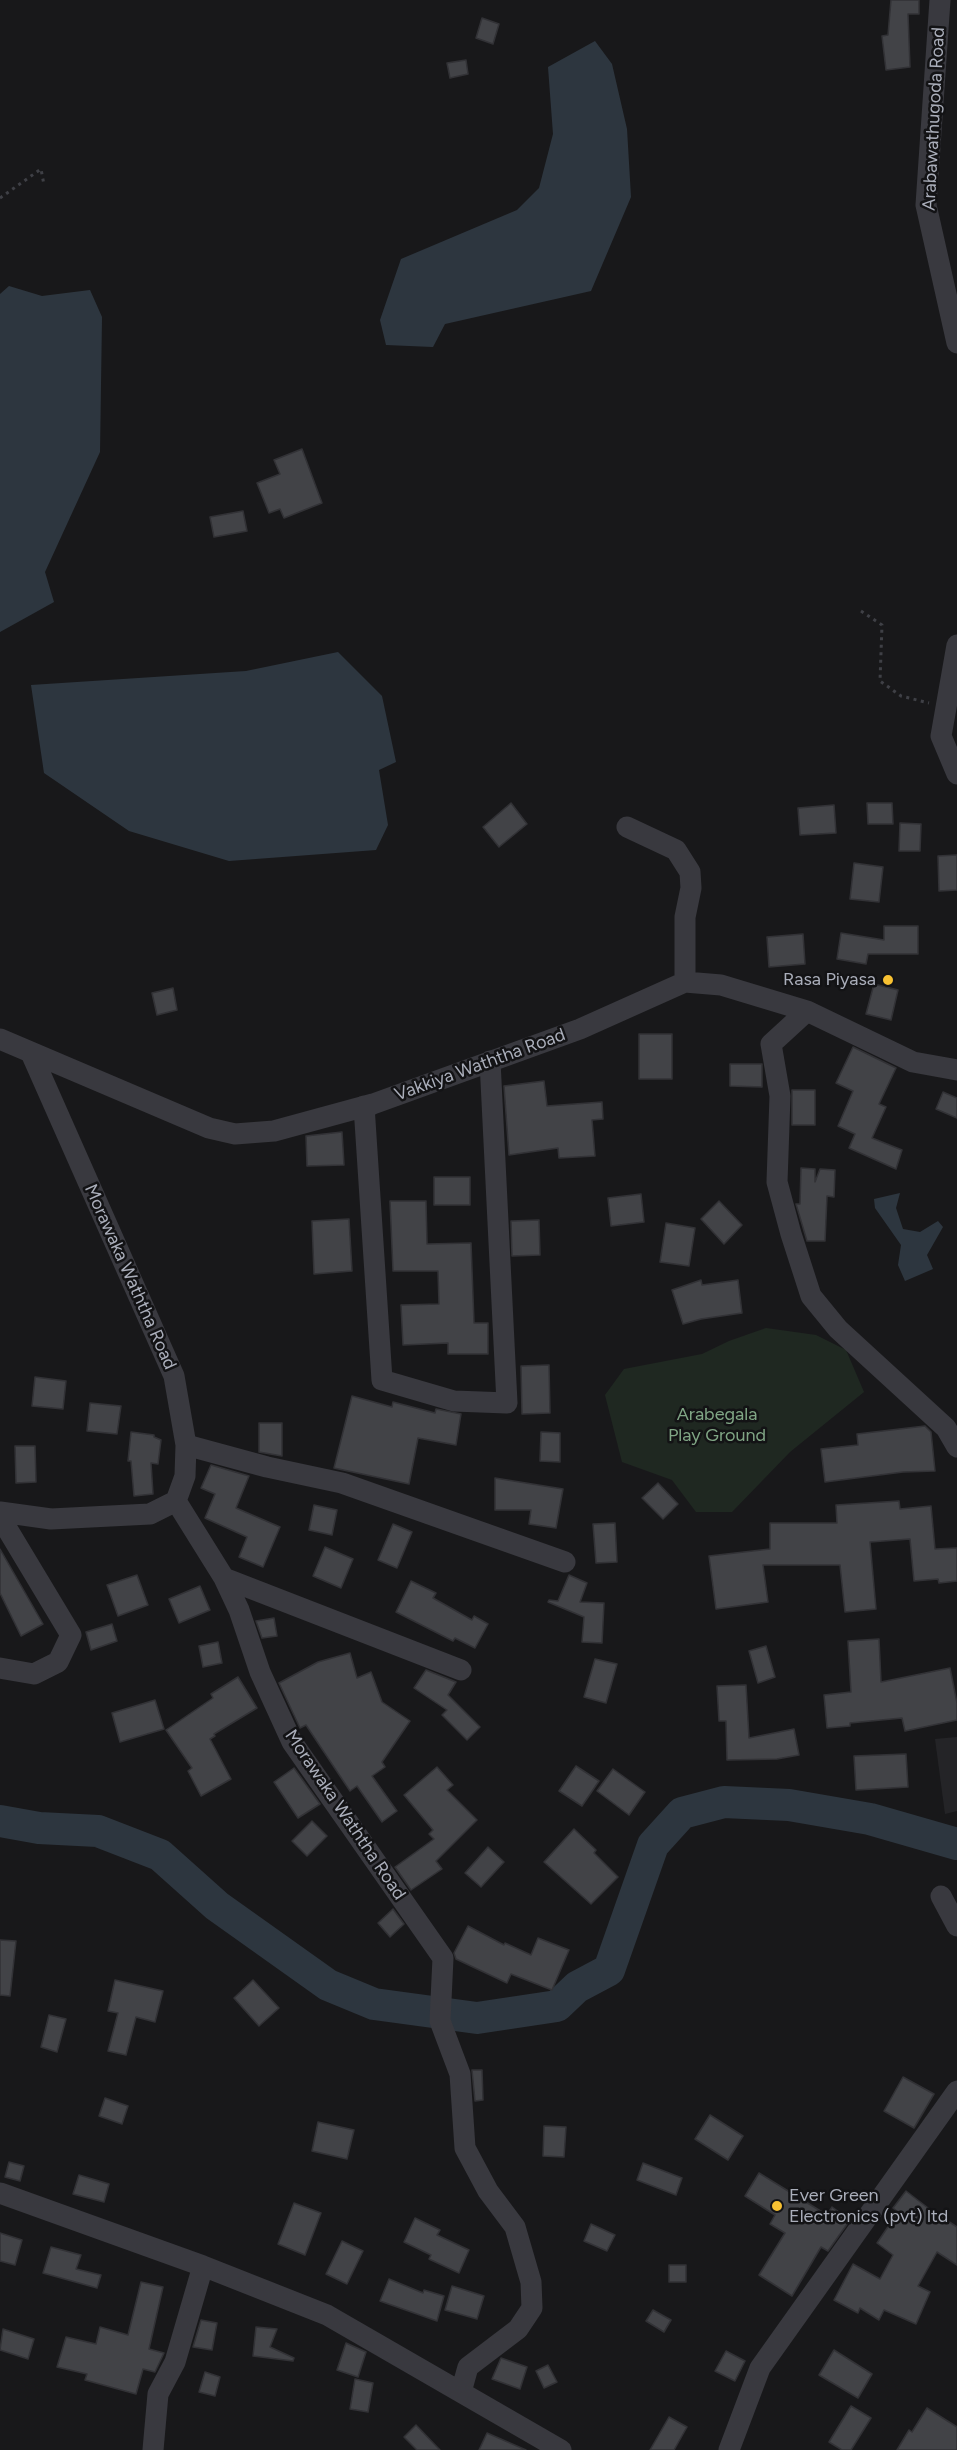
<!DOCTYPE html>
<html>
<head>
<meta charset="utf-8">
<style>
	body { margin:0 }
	canvas { display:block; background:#18181a }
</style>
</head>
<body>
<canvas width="957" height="2450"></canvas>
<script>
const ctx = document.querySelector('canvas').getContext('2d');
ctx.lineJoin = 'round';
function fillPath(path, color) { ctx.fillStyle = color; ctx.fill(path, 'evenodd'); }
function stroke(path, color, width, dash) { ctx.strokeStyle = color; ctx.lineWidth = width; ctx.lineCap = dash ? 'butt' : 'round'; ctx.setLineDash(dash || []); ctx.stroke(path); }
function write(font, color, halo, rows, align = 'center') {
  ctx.font = font + ' Figtree,sans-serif'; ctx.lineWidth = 5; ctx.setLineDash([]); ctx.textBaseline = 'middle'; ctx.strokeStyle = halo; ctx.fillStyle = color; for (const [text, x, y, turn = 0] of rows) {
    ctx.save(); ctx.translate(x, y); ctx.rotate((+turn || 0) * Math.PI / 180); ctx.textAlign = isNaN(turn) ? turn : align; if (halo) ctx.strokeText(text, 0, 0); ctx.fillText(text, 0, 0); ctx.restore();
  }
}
const built = new Path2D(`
	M957,1737V1811L945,1814L935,1739Z`);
const green = new Path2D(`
	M766,1328L816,1335L846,1350L864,1392L790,1452L732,1512H696L672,1480L622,1462L605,1395L624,1369L702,1354L729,1341Z`);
const water = new Path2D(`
	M595,41L612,64L627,129L631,197L591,291L445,324L433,347L386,345L380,320L401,259L517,210L539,188L553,134L548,67Z
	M9,286L42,296L90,290L102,317L100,452L45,572L54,602L0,632V294Z
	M338,652L382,696L396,762L379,770L388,825L376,850L229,861L129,831L44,773L31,685L246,671Z
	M900,1193L896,1208L903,1229L920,1232L938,1221L943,1227L927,1255L933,1269L905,1281L898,1265L901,1245L875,1208L874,1199Z`);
const river = new Path2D(`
	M0,1821L39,1828L98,1831L160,1855L217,1906L328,1985L374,2004L477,2018L557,2006L577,1987L609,1970L653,1845L682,1813L724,1802L789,1805L870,1819L957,1844`);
const building = new Path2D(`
	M891,0H919V14H908L910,67L886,70L882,36L888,35Z
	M482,18L499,24L493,44L476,38Z
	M466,60L468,74L450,78L447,63Z
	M302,449L322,503L284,518L280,509L269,513L257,483L280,474L274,460Z
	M243,511L247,531L214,537L210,517Z
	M511,803L527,824L499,847L483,827Z
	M867,803H892L893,824H868Z
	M834,805L836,833L800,835L798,808Z
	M900,823L921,824L920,851H899Z
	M957,855V890L939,891L938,856Z
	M854,863L883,867L879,902L850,899Z
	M884,926H918V954H868L866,964L837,959L841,933L884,940Z
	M803,934L805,964L769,967L767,937Z
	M874,984L898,990L891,1020L866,1014Z
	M173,988L177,1010L157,1015L152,993Z
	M639,1034H672V1079H639Z
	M853,1047L896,1068L879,1104L886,1107L872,1138L902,1150L896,1169L849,1148L855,1134L838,1126L853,1091L836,1083Z
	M730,1064H762V1087L730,1086Z
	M544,1081L547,1106L602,1102L603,1119L592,1120L595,1156L559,1158L558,1148L509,1155L504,1086Z
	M792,1090H815V1125H792Z
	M943,1092L957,1098V1118L936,1109Z
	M342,1132L344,1165L307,1166L306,1136Z
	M801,1168L815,1169V1182L820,1169L835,1170L834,1197L827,1196L825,1241H807L796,1204H800Z
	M434,1177H470V1205H434Z
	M641,1194L644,1222L611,1226L608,1198Z
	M390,1201H426L427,1244L471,1243L474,1323H488V1354H448V1343L403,1345L401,1305L439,1304L438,1271H393Z
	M719,1201L742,1225L724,1244L701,1219Z
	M349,1219L352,1271L314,1274L312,1221Z
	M539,1220L540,1255L512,1256L511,1221Z
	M666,1223L695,1228L689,1266L660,1262Z
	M701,1280L702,1285L738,1280L742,1313L701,1319L683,1324L672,1290Z
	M549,1365L550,1413L522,1414L521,1366Z
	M35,1377L66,1381L63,1409L32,1406Z
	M352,1396L392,1407L393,1402L435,1413L436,1409L461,1414L456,1445L418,1438L409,1484L334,1468Z
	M90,1403L121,1406L117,1434L87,1431Z
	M259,1423H282V1456L259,1452Z
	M925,1426L931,1432L935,1471L903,1472L825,1482L821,1449L858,1445L857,1434Z
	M131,1432L154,1435V1437L161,1440L158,1464L151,1463L153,1494L134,1496L131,1461H128Z
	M541,1432L560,1433V1462L540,1461Z
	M15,1446H35L36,1482L16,1483Z
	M211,1465L249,1476L236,1508L280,1527L263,1567L239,1557L247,1537L205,1518L215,1494L201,1488Z
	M495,1478L563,1489L556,1528L529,1524L531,1510H495Z
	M658,1483L678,1504L663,1519L642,1498Z
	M899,1501L900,1509L931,1506L935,1549L957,1548V1581L939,1583L938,1579L914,1581L910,1539L870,1542L876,1609L845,1612L840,1565H763L768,1602L716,1609L709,1556L770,1549V1523H837L836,1505Z
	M314,1505L337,1510L332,1535L309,1530Z
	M615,1523L617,1562L596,1563L593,1524Z
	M393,1524L412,1532L397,1568L378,1560Z
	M325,1547L353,1559L341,1588L313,1576Z
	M0,1549L43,1624L21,1636L0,1593Z
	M137,1575L148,1605L118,1616L107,1585Z
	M569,1575L587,1583L580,1602L604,1603L602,1643L582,1642L584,1617L548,1602L549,1600L558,1601Z
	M411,1581L436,1593L433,1598L472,1620L474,1616L488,1624L475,1648L455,1638L453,1641L396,1612Z
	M200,1586L210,1610L179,1623L169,1599Z
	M274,1618L277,1636L262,1638L256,1621Z
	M112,1624L117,1641L91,1650L86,1632Z
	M879,1639L881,1682L950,1668L957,1703V1720L905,1731L902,1718L850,1723V1726L827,1728L824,1695L851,1692L848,1641Z
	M218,1642L222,1663L203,1667L199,1646Z
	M766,1646L775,1677L758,1683L749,1651Z
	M350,1653L357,1678L371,1672L382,1702L410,1721L382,1762L385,1767L372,1776L397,1811L382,1822L357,1786L350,1791L306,1725L300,1728L279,1683L318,1662Z
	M595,1659L617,1664L606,1703L584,1697Z
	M426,1670L456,1682L448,1695L480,1727L467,1740L442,1715L447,1710L414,1688Z
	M238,1677L257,1708L214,1734L215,1736L210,1739L231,1779L201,1796L188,1771L192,1768L166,1730L213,1698L211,1694Z
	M746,1685L749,1738L794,1729L799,1755L777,1759L727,1760L726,1721H719L717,1686Z
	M155,1700L164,1729L120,1742L112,1713Z
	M906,1754L908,1787L856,1790L854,1756Z
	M576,1766L599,1781L582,1806L559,1791Z
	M437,1767L453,1785L447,1790L477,1820L436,1861L442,1869L411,1890L395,1867L434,1839L429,1834L433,1830L404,1795Z
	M294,1768L320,1804L298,1818L274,1782Z
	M613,1769L645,1792L629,1815L597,1791Z
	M312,1821L327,1836L307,1856L292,1841Z
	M574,1829L596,1850L594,1853L618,1877L591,1904L544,1862Z
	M488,1847L504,1862L481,1887L465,1873Z
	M393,1909L404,1924L390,1937L378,1923Z
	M468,1926L504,1945L505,1943L531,1955L538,1938L569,1950L552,1990L511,1974L507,1983L456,1959L454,1953Z
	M0,1940L16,1941L10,1996L0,1995Z
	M115,1980L163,1991L155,2022L136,2017L126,2055L108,2051L118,2013L108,2011Z
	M253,1980L279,2008L259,2026L234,1998Z
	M49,2015L66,2019L57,2052L41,2047Z
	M472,2070H482L483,2100L475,2101Z
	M903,2077L934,2094L914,2128L884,2111Z
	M105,2098L128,2106L122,2124L99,2116Z
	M710,2115L743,2136L728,2160L695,2139Z
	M318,2122L354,2130L347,2159L312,2151Z
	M544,2126L566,2127L564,2157L543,2156Z
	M9,2162L24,2166L20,2181L5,2177Z
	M643,2163L682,2178L676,2195L637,2180Z
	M759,2173L827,2215L832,2207L850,2220L828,2251L821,2247L792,2296L759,2275L785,2233L770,2224L775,2215L745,2196Z
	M79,2175L109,2184L104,2202L73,2194Z
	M906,2191L928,2208L957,2227V2265L937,2252L918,2286L930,2292L916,2324L884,2310L879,2320L860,2308L858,2313L834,2300L853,2264L880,2279L893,2255L877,2243L898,2212L893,2208Z
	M294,2203L321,2213L305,2255L278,2244Z
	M415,2218L440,2230L437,2235L469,2250L459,2273L429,2259L431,2255L404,2242Z
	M591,2224L615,2235L607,2251L584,2241Z
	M0,2233L22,2240L15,2265L0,2261Z
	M342,2241L363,2251L347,2284L326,2274Z
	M51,2247L81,2255L76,2269L101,2275L97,2288L43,2273Z
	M669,2265H686V2282H669Z
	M389,2279L423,2293L424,2290L444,2296L437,2321L380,2301Z
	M141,2282L163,2287L149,2349L164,2353L155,2372L143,2369L136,2394L85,2380L87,2374L57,2367L66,2337L96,2344L100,2327L128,2335Z
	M452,2286L484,2296L477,2319L445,2310Z
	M653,2310L671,2320L664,2332L646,2321Z
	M201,2320L217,2323L212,2350L193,2347Z
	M256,2327L277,2329L270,2347L294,2358L293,2361L253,2356Z
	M3,2329L34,2339L28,2359L0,2350Z
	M346,2343L366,2352L358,2377L337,2370Z
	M834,2350L872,2374L858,2398L819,2375Z
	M726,2351L745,2361L735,2381L715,2371Z
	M501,2358L527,2367L520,2389L492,2379Z
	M548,2365L557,2382L544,2388L536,2371Z
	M205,2372L220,2377L215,2396L199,2392Z
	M355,2379L373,2383L368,2412L350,2409Z
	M851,2406L871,2418L851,2450H842L829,2442Z
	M927,2408L957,2427V2450H897L909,2430L912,2432Z
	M669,2417L687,2427L674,2450H650Z
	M416,2425L440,2450H417L404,2437Z
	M487,2433L526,2450H479Z`);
const path = new Path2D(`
	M0,198L41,169L44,185
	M861,611L882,625L880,681L901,696L929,703`);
const minor = new Path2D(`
	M940,0L926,205L957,343
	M957,645L941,736L957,774
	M627,827L676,850L690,872L691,888L685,917V982
	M807,1011L771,1044L780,1096L777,1182L791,1234L811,1296L838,1329L946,1428L957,1447
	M0,1039L209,1128L235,1134L274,1131L373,1104L580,1029L685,982L721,985L807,1011L913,1062L957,1070
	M31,1053L174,1376L186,1445L185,1476L176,1501L224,1578L239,1610L260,1672L292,1742L443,1958L440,2021L460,2074L465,2148L488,2191L515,2227L531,2282L532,2308L518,2329L468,2367L461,2392
	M364,1106L382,1380L454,1401L507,1403L490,1061
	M186,1445L267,1467L342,1483L565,1562
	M0,1512L51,1519L150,1514L176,1501
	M0,1517L71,1635L58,1662L34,1674L0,1668
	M224,1578L461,1670
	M941,1896L957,1926
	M0,2193L203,2266L327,2315L561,2450
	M153,2450L158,2394L175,2362L203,2266
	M729,2450L760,2368L957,2091`);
const markers = [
	[888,980,6,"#f8c132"],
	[777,2206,6,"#f8c132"]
];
const streetNames = [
	["Arabawathugoda Road",934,119,-87],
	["Vakkiya Waththa Road",480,1065,-20],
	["Morawaka Waththa Road",130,1277,66],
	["Morawaka Waththa Road",345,1815,56]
];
const poiNames = [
	["Rasa Piyasa",876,980],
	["Ever Green",789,2196,"left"],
	["Electronics (pvt) ltd",789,2217,"left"]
];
const parkNames = [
	["Arabegala",717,1415],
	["Play Ground",717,1436]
];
fillPath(built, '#242427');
fillPath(green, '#1f2821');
fillPath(water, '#2d363f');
stroke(river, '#2d363f', 32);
fillPath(building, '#424347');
stroke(building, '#323236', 1.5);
stroke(path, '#3f4046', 3, [3, 4.5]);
stroke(minor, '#39393f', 21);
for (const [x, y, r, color] of markers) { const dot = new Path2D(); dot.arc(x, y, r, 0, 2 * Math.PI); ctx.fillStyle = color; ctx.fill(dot); stroke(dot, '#131315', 2); }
write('18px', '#aaaeba', '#131315', streetNames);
write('18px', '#aaaeba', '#131315', poiNames, 'right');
write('18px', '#80a685', '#131315', parkNames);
</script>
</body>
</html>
